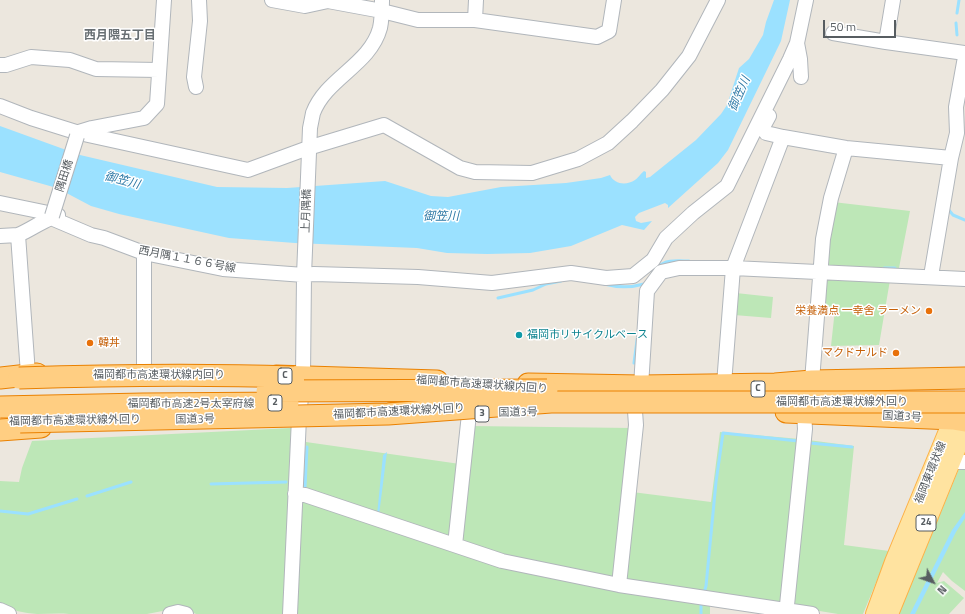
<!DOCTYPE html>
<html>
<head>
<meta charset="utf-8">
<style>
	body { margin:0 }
	#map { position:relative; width:965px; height:614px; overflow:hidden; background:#ece7de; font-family:"Titillium Web",sans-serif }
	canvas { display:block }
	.north { position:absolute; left:913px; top:562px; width:40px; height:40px; -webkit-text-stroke:3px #fff; paint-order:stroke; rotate:131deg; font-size:11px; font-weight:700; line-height:16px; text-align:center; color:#575d61 }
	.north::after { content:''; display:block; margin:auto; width:14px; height:18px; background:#575d61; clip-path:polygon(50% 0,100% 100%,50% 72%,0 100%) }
	.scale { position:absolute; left:823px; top:20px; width:73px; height:18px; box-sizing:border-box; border:2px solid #575d61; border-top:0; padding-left:5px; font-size:12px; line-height:14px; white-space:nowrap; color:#575d61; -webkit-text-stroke:3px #fff; paint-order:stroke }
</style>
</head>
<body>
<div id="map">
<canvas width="965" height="614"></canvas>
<div class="north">N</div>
<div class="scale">50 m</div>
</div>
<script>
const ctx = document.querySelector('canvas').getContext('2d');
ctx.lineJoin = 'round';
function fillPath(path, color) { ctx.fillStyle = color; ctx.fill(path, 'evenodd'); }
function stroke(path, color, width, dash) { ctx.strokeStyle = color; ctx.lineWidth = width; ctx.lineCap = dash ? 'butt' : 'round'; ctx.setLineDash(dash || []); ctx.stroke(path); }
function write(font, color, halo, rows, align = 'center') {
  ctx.font = font + ' "Titillium Web","Noto Sans JP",sans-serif'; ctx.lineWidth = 3; ctx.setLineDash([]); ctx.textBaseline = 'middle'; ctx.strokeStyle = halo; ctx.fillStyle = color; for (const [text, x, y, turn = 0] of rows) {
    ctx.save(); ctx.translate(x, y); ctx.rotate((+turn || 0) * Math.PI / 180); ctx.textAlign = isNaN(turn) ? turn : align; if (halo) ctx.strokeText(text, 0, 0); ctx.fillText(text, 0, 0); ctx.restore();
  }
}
const green = new Path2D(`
	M833,202L910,211L899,268L823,265Z
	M825,275L890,280L879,345L831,346L835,309L821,308Z
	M736,293L773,297L771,318L734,315Z
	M470,426L632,428L614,579L501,558L462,544Z
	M291,428L284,614H196L188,610L178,608L147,614H69C59,613 48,614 37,614C24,613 12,610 0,606V481L19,482L22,468L32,441Z
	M720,432L800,439L784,604L623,579L632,492L711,502Z
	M808,440L854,446L844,545L889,551L863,614H838L795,607L790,603Z
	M306,442L460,464L453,537L448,539L306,490L303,487Z
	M960,466H965V591L952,581L943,572L937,583L944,581L964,598L949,614H899Z
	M305,499L502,566L710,603V614H295L300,501Z`);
const water = new Path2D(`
	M774,0H790L781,41L728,150L718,163L668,208V205L665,203L639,213L635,217L636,221L641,223L652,221L644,230L622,225L571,246L530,253L487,254L447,253L417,248L295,243L229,238L119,214L91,206L57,188L0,172V126L80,155L217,187L287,188L385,181L431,196L448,197L501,187L566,183L601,178L610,175C614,184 626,186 635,180C638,178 640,174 644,171L646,172V178L650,177L696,140L721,114L727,105L739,68L749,59L763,35L766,22Z
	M387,452L379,515H377L383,455Z
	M965,512V518L956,532L915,614H910L952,530Z`);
const stream = new Path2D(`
	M957,13L959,0
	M956,23L957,35
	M948,209L953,215L965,220
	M658,267C666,259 679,261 689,261
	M884,268H895
	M604,284C619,288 630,288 644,284
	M498,298L533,290L546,284L561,281
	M634,363L638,333
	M810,443L852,447
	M211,484L286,482
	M305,487L307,447
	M87,496L131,482
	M0,511L28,514L77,499
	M703,595L706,586L716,482L723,433L798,441
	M701,602V614`);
const minor = new Path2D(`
	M272,0L305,6L328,1L382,11L418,20H475L597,37L609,31L614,0
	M893,0L886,42L965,53
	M475,20L476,0
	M833,33L886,42
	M797,43L800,59L801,77
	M0,65H6L31,57L70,60L96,69L159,70
	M196,87L194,77L200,21L199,0
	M0,106L31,118L79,133L248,170L308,148L384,125L460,168L475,172L532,173L578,159L608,143L632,121L662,90L689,56L718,0
	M79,132L92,128L144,118L157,104L164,0
	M783,137L846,148L951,158
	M0,203L58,215
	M51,218L91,235L104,238L144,253L223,269L304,275L314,274L418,277L492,283L571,273L606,278L633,276L653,260L666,238L693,213L727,186L790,59L797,43L806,0
	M0,236L18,235
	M931,276L951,158L957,133L956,107L965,57
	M144,373V253
	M28,374L18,235C30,230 39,223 51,218L52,216
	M812,381L823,239L831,198L846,148
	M724,384L733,268L783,137L766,133L763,127L769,116
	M641,386L647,291L661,272L679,268H733L965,279
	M952,462H965
	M295,494L305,495L502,561L619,585L812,614
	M455,545L469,414
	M619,585L636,425L635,411
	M788,609L787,605L805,429L804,412
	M0,610L9,614
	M170,614L178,612L186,614
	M290,614L299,418L303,377L304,275L310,128C311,123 312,118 313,113C326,78 370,65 380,28C382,19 382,9 382,0`);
const major = new Path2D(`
	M875,614L894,562L953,419L960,408
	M889,614L958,445L965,433`);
const highway = new Path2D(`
	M276,376L437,381
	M0,378L37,374
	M528,384L641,386L775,384L812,381L965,378
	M786,412L953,419L965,421
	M0,430L41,427`);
const minorBridge = new Path2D(`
	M52,216L77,136`);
const highwayBridge = new Path2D(`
	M19,378C111,375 203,374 294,377
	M267,391L547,390
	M0,407L143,404L288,403
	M20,422L388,414L551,402H965`);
const markers = [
	[929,311,4,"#e8710a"],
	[519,335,4,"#0f9aa8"],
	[90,343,4,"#e8710a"],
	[896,353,4,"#e8710a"]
];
const shields = [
	[285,376,14],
	[758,389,14],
	[275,403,14],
	[482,414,14],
	[926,523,20]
];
const shieldNames = [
	["C",285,376],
	["C",758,389],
	["2",275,403],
	["3",482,414],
	["24",926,523]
];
const streetNames = [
	["隅田橋",65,176,-72],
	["上月隅橋",307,211,-88],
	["西月隅１１６６号線",187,260,11],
	["福岡都市高速環状線内回り",159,375],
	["福岡都市高速環状線内回り",482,385,4],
	["福岡都市高速環状線外回り",842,402],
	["福岡都市高速2号太宰府線",191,404],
	["福岡都市高速環状線外回り",399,412,-3],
	["国道3号",518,413,-1],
	["国道3号",902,417,3],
	["国道3号",195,420,-1],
	["福岡都市高速環状線外回り",75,421,-1],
	["福岡東環状線",931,473,-68]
];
const foodNames = [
	["栄養満点 一幸舍 ラーメン",921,311],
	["韓丼",98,343,"left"],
	["マクドナルド",888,353]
];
const cultureNames = [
	["福岡市リサイクルベース",527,335]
];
const neighbourhoodNames = [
	["西月隈五丁目",120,36]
];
const waterNames = [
	["御笠川",740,94,-66],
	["御笠川",122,181,15],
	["御笠川",441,217]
];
fillPath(green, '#bde7b7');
fillPath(water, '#9be1ff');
stroke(stream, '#9be1ff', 3);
stroke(minor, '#b1b6bb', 16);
stroke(major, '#fdb146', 20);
stroke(highway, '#ea8100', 23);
stroke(minor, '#fff', 14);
stroke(major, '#ffe3a0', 18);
stroke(highway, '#ffce82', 21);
stroke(minorBridge, '#b1b6bb', 16, []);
stroke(highwayBridge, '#ea8100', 23, []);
stroke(minorBridge, '#fff', 14);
stroke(highwayBridge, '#ffce82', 21);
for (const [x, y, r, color] of markers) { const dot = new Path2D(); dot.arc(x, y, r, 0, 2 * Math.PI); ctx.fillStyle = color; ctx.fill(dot); stroke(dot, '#fff', 1.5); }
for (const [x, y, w] of shields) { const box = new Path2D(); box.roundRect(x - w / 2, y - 8, w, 16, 3); ctx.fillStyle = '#fff'; ctx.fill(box); stroke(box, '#575d61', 1); }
write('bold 10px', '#575d61', null, shieldNames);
write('11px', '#575d61', '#fff', streetNames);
write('11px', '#c56008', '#fff', foodNames, 'right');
write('11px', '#0d838f', '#fff', cultureNames, 'left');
write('bold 12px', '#686f73', '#fff', neighbourhoodNames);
write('italic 12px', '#2e79a6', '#fff', waterNames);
</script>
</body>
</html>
